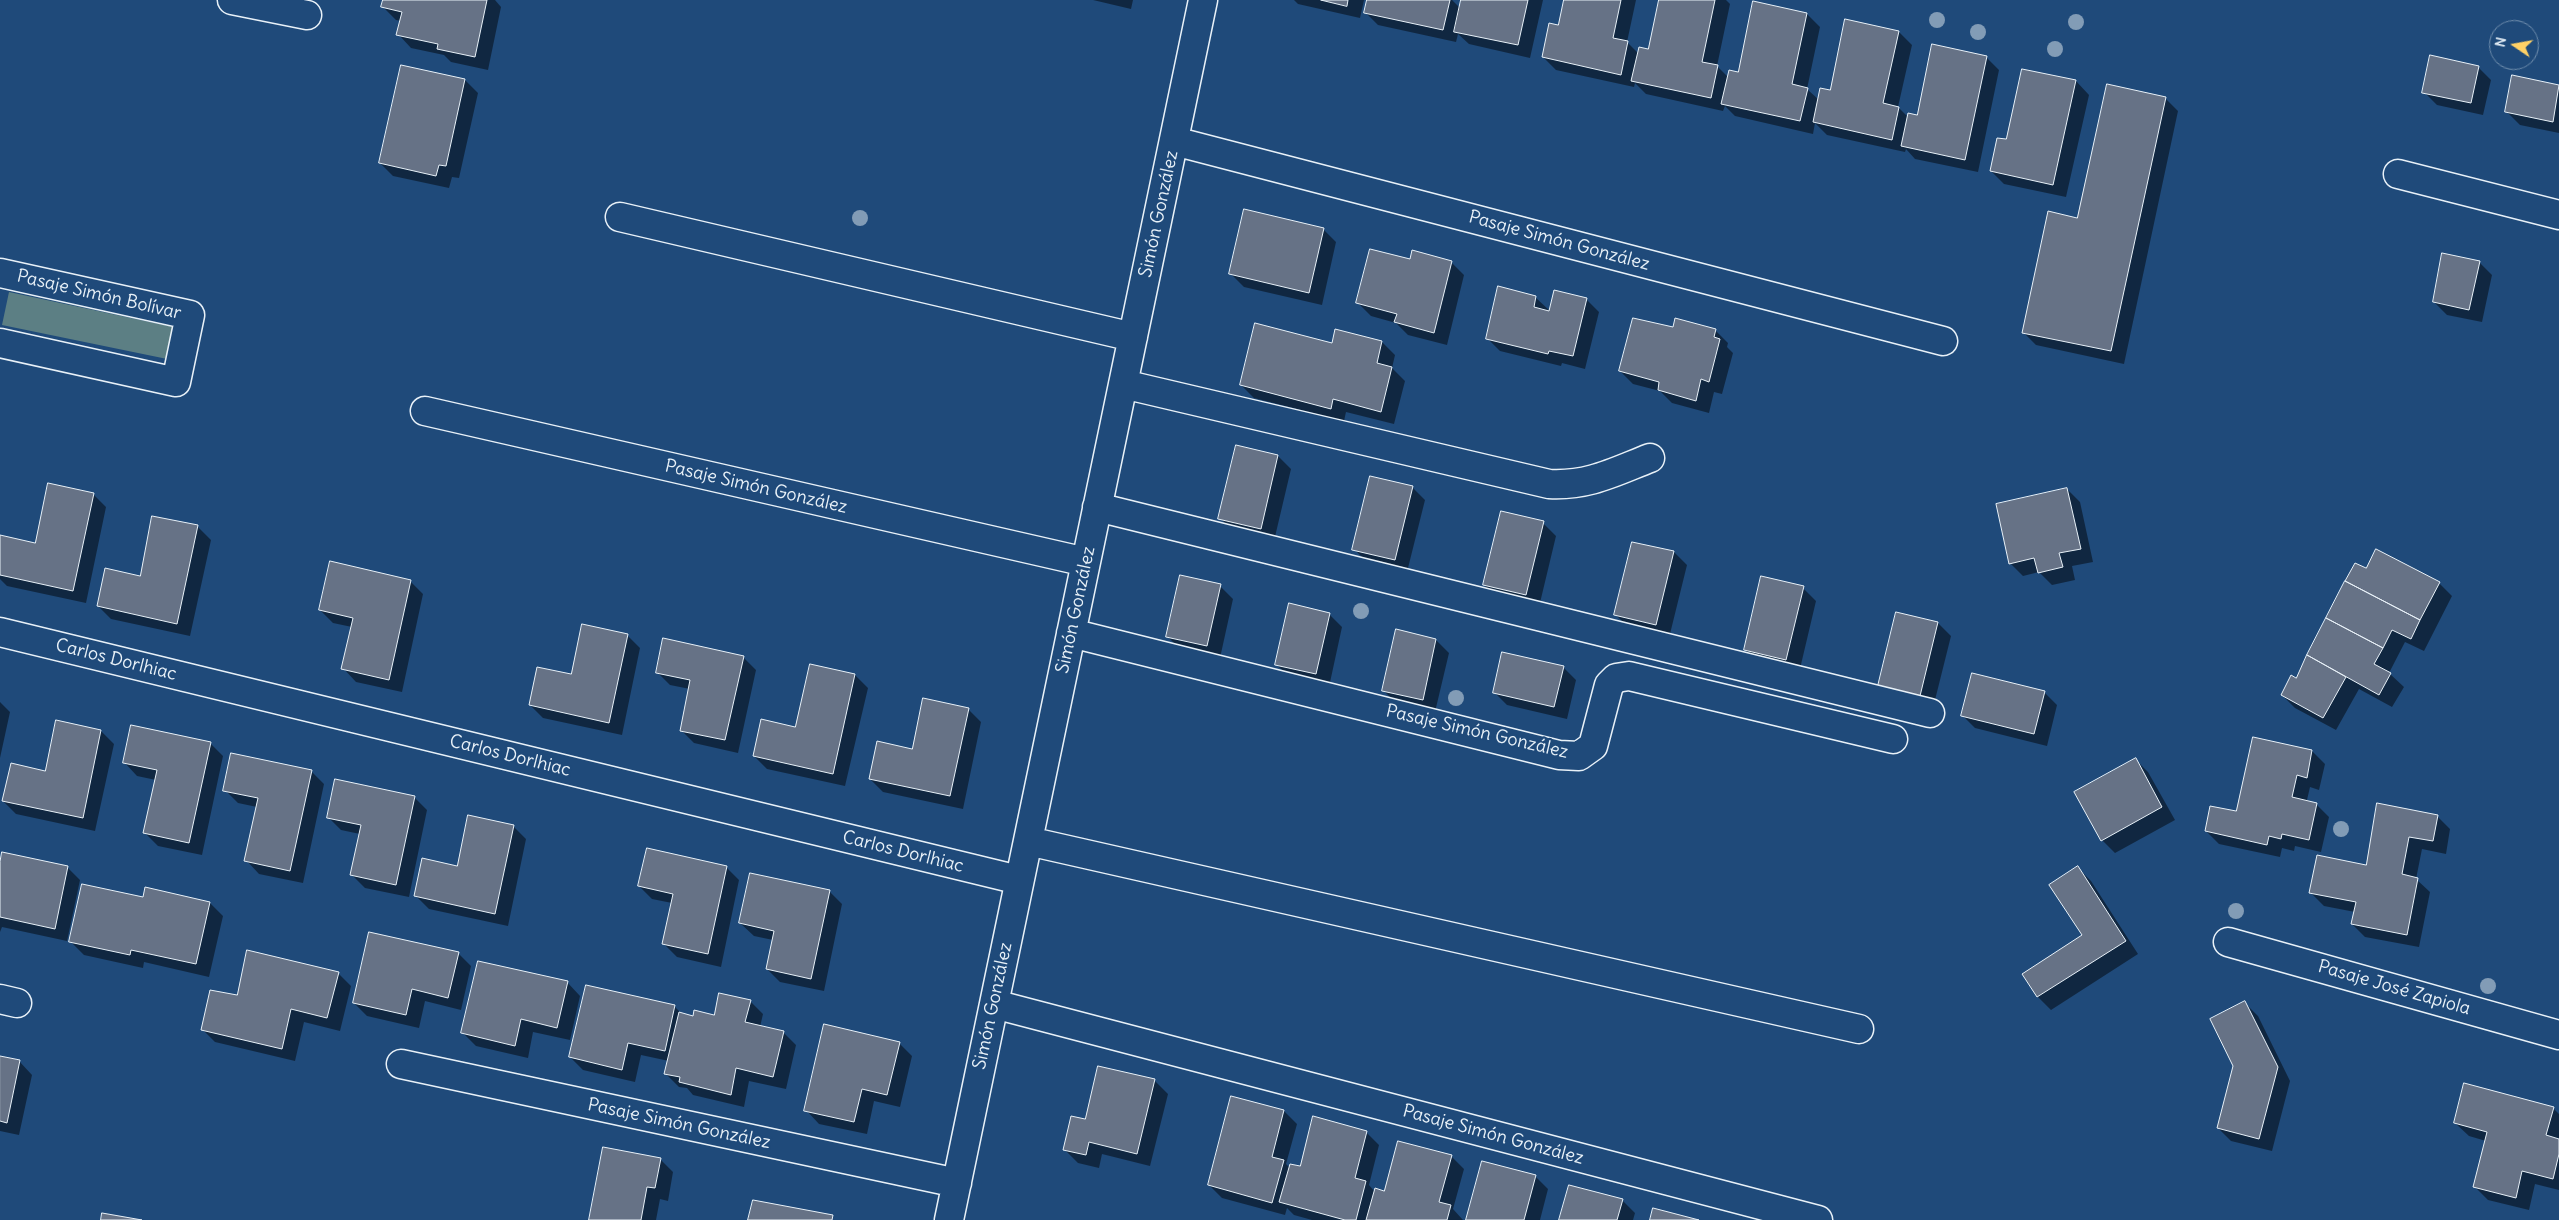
<!DOCTYPE html>
<html>
<head>
<meta charset="utf-8">
<style>
	body { margin:0 }
	#map { position:relative; width:2559px; height:1220px; overflow:hidden; background:#1f4a7a; font-family:Delius,sans-serif }
	canvas { display:block }
	.north { position:absolute; left:2489px; top:20px; width:50px; height:50px; box-sizing:border-box; background:#1f4a7a; border:1px solid #6f8dac; border-radius:50%; rotate:282deg; font-size:14px; font-weight:700; line-height:20px; text-align:center; color:#e8f1f8 }
	.north::after { content:''; display:block; margin:auto; width:18px; height:22px; background:#ffd166; clip-path:polygon(50% 0,100% 100%,50% 72%,0 100%) }
</style>
</head>
<body>
<div id="map">
<canvas width="2559" height="1220"></canvas>
<div class="north">N</div>
</div>
<script>
const ctx = document.querySelector('canvas').getContext('2d');
ctx.lineJoin = 'round';
function fillPath(path, color) { ctx.fillStyle = color; ctx.fill(path, 'evenodd'); }
function stroke(path, color, width, dash) { ctx.strokeStyle = color; ctx.lineWidth = width; ctx.lineCap = dash ? 'butt' : 'round'; ctx.setLineDash(dash || []); ctx.stroke(path); }
function write(font, color, halo, rows, align = 'center') {
  ctx.font = font + ' Delius,sans-serif'; ctx.lineWidth = 4.5; ctx.setLineDash([]); ctx.textBaseline = 'middle'; ctx.strokeStyle = halo; ctx.fillStyle = color; for (const [text, x, y, turn = 0] of rows) {
    ctx.save(); ctx.translate(x, y); ctx.rotate((+turn || 0) * Math.PI / 180); ctx.textAlign = isNaN(turn) ? turn : align; if (halo) ctx.strokeText(text, 0, 0); ctx.fillText(text, 0, 0); ctx.restore();
  }
}
const green = new Path2D(`
	M9,292L178,328L172,360L2,325Z`);
const shadow = new Path2D(`
	M384,0H495L501,7L488,70L451,62L444,55L411,48L398,34L401,21L396,20L383,7Z
	M1093,0H1133L1131,9Z
	M1294,0H1364L1360,18L1298,4Z
	M1368,0H1452L1460,8L1462,0H1543L1530,58L1469,44L1458,34L1456,42L1378,25L1365,12Z
	M1565,0H1636L1627,42L1639,54L1649,50L1660,0H1726L1730,4L1717,66L1728,77L1738,73L1807,14L1820,27L1807,89L1819,100L1899,32L1912,45L1898,107L1908,117L1918,116L1986,57L1999,70L1978,172L1915,159L1906,149L1905,152L1827,135L1815,123L1813,134L1735,116L1725,106L1723,111L1646,94L1635,83L1634,87L1556,70L1543,57L1559,27Z
	M2478,67L2491,80L2483,115L2437,105L2424,92Z
	M2513,76L2559,86V133L2520,125L2507,112Z
	M465,80L478,93L459,178L452,177L449,188L393,176L380,163Z
	M2076,81L2089,95L2066,197L2004,184L1991,171L2007,141Z
	M2165,98L2178,111L2124,364L2036,345L2023,332L2078,219Z
	M1323,229L1336,242L1322,305L1244,287L1230,273Z
	M1411,261L1451,262L1464,275L1447,345L1408,335L1396,323L1371,316L1358,303Z
	M2479,262L2492,275L2482,322L2447,315L2434,302Z
	M1535,297L1550,311L1586,299L1599,312L1585,369L1562,363L1561,366L1500,351L1487,338Z
	M1673,329L1715,330L1728,343L1727,347L1733,353L1722,394L1714,392L1709,413L1672,403L1660,391L1633,384L1620,371Z
	M1336,330L1382,342L1395,355L1392,368L1405,381L1394,424L1346,412L1344,421L1254,398L1241,385L1333,344Z
	M1278,456L1291,469L1274,541L1233,531L1220,518Z
	M1412,487L1425,500L1407,572L1367,562L1354,549Z
	M2067,489L2080,502L2093,562L2072,566L2075,580L2052,585L2039,572L2023,576L2010,563Z
	M93,494L106,507L86,603L7,586L0,579V543L36,544Z
	M1543,523L1556,536L1539,607L1497,598L1484,585Z
	M198,527L211,540L190,636L111,619L98,606L141,577Z
	M1633,543L1674,552L1687,565L1669,638L1629,628L1616,615Z
	M2355,565L2366,570L2439,583L2452,596L2424,651L2405,642L2389,673L2404,687L2392,707L2359,689L2336,730L2295,708L2282,695L2296,679Z
	M410,581L423,594L402,692L356,682L343,668L352,627L333,623L320,610Z
	M1220,586L1233,599L1220,658L1181,650L1168,637Z
	M1803,588L1816,601L1799,673L1758,663L1745,650Z
	M1329,614L1342,627L1329,687L1290,678L1277,665Z
	M1938,623L1951,636L1933,708L1893,698L1880,685Z
	M627,635L640,648L622,735L543,718L530,705Z
	M1436,640L1449,653L1435,712L1396,703L1383,690Z
	M743,657L756,670L738,753L694,743L681,730L690,689L670,685L657,672Z
	M1563,667L1576,680L1567,719L1507,705L1494,692Z
	M855,675L868,688L845,786L767,769L754,756L796,729Z
	M2044,692L2057,705L2047,746L1975,728L1962,715Z
	M0,702L10,712L0,758Z
	M968,709L981,722L963,809L883,792L870,779Z
	M57,721L101,731L114,744L95,831L16,814L3,801L46,772Z
	M2254,738L2312,751L2325,764L2319,790L2310,787L2307,800L2316,804L2329,817L2321,852L2295,846L2294,851L2282,848L2280,857L2219,844L2206,831L2237,813Z
	M210,743L223,756L202,855L158,846L145,833L156,780L137,776L124,762Z
	M2135,759L2148,772L2175,820L2115,853L2102,840Z
	M311,771L324,784L303,883L259,874L246,860L257,807L238,803L225,790Z
	M414,797L427,810L409,897L365,888L352,875L360,834L341,830L328,817Z
	M2437,816L2450,829L2446,854L2422,849L2416,879L2430,892L2419,947L2365,937L2352,924L2355,912L2324,906L2311,893L2367,866Z
	M513,826L526,839L508,926L429,909L416,896Z
	M0,863L67,867L80,880L67,941L2,927L0,932Z
	M726,867L739,880L721,967L677,957L664,944L672,903L652,899L639,886Z
	M2078,868L2091,881L2138,954L2051,1010L2038,997L2084,936Z
	M829,891L842,904L824,991L780,982L767,969L773,940L754,936L740,923Z
	M144,899L210,903L223,916L209,977L144,962L143,968L84,955L71,942Z
	M458,953L471,966L461,1010L425,1001L419,1028L367,1016L354,1003Z
	M338,973L351,986L340,1031L304,1022L295,1061L215,1042L202,1029L238,997Z
	M567,982L580,996L570,1040L533,1032L528,1058L476,1046L463,1033Z
	M750,1001L763,1014L760,1027L783,1032L796,1045L786,1089L749,1081L744,1107L693,1095L687,1088L679,1087L666,1074L669,1061L641,1055L635,1082L583,1070L570,1057L675,1007L682,1014L694,1017L714,1016Z
	M2245,1003L2258,1016L2290,1081L2272,1151L2231,1141L2218,1128L2234,1066Z
	M899,1043L912,1056L900,1107L874,1101L867,1134L819,1124L806,1110Z
	M0,1057L19,1061L32,1075L19,1135L0,1131Z
	M1099,1068L1155,1081L1168,1094L1150,1166L1102,1154L1099,1168L1078,1163L1065,1150L1086,1120Z
	M1232,1097L1284,1111L1297,1124L1286,1164L1290,1168H1301L1366,1132L1379,1145L1369,1185L1375,1192H1385L1451,1156L1464,1169L1453,1209L1463,1220H1312L1294,1215L1287,1208L1285,1215L1222,1198L1209,1185Z
	M2553,1108L2559,1114V1190L2535,1184L2529,1210L2488,1200L2475,1187L2486,1141L2469,1136L2455,1123Z
	M660,1159L673,1172L668,1201L660,1199L656,1220H590Z
	M1535,1176L1548,1189L1540,1220H1467Z
	M1622,1200L1635,1213L1633,1220H1561Z`);
const building = new Path2D(`
	M383,0H487L475,57L437,49L438,44L396,35L402,12L381,7Z
	M1321,0H1348L1347,6Z
	M1367,0H1450L1443,30L1364,13Z
	M1461,0H1528L1518,45L1454,32Z
	M1564,0H1621L1613,38L1628,41L1621,75L1542,57L1549,23L1558,25Z
	M1659,0H1715L1702,62L1718,65L1711,98L1631,81L1639,47L1648,49Z
	M1753,1L1807,13L1792,84L1808,88L1800,121L1721,104L1729,70L1738,72Z
	M1845,19L1899,31L1883,103L1899,107L1892,140L1813,122L1820,88L1830,90Z
	M1932,44L1987,56L1965,160L1901,146L1908,113L1917,115Z
	M2430,55L2479,66L2471,103L2422,93Z
	M401,65L465,79L446,166L439,165L436,176L379,163Z
	M2022,69L2076,80L2053,185L1990,171L1997,138L2006,139Z
	M2512,75L2559,85L2553,122L2505,112Z
	M2107,84L2166,97L2111,351L2022,333L2048,211L2077,218Z
	M1244,209L1324,228L1309,293L1229,274Z
	M1370,249L1410,259L1412,250L1452,261L1434,333L1394,322L1397,314L1356,303Z
	M2442,253L2480,261L2469,310L2433,302Z
	M1498,286L1536,296L1534,307L1549,311L1554,290L1587,298L1573,356L1549,351L1548,354L1486,339Z
	M1633,318L1673,327L1675,318L1716,329L1714,337L1720,339L1709,382L1701,379L1696,401L1658,390L1659,382L1619,371Z
	M1255,323L1332,343L1335,329L1382,341L1377,363L1392,367L1381,412L1333,399L1331,409L1240,385Z
	M1236,445L1278,455L1261,529L1218,519Z
	M1370,476L1413,486L1395,560L1352,550Z
	M48,483L94,493L73,591L0,575V535L35,543Z
	M2067,488L2081,549L2059,553L2063,567L2038,573L2034,558L2009,564L1996,504Z
	M1501,511L1544,521L1526,595L1483,585Z
	M152,516L198,525L177,624L97,606L105,568L140,576Z
	M1632,542L1674,551L1656,625L1614,615Z
	M2376,549L2440,582L2420,620L2345,581L2355,563L2366,568Z
	M330,561L411,580L389,680L341,669L353,618L319,610Z
	M1180,575L1221,584L1207,646L1166,637Z
	M1761,576L1804,586L1786,660L1744,650Z
	M2345,581L2420,620L2411,639L2392,630L2383,648L2326,618Z
	M1289,603L1330,613L1316,674L1275,665Z
	M1896,612L1938,622L1920,696L1878,686Z
	M2326,618L2383,648L2374,664L2391,673L2379,695L2307,655Z
	M582,624L628,634L609,723L529,705L537,667L571,674Z
	M1396,629L1436,639L1423,700L1382,691Z
	M663,638L744,656L725,740L680,731L690,680L656,673Z
	M1502,652L1564,666L1554,707L1493,693Z
	M2307,655L2346,677L2323,718L2281,695L2291,675L2296,678Z
	M810,664L855,674L833,774L753,756L761,719L795,727Z
	M1972,673L2045,691L2034,734L1961,716Z
	M923,698L969,708L950,796L869,779L877,741L912,749Z
	M56,720L101,730L83,818L2,801L11,763L45,771Z
	M131,725L211,742L189,843L143,833L157,770L123,763Z
	M2253,737L2312,750L2307,778L2297,775L2292,797L2317,803L2309,840L2282,834L2281,839L2269,836L2267,845L2205,831L2210,806L2236,811Z
	M231,753L312,770L290,871L244,861L258,798L223,791Z
	M2136,758L2162,807L2101,841L2074,792Z
	M335,779L415,796L396,885L350,875L361,825L327,818Z
	M2377,803L2438,815L2433,841L2409,837L2402,874L2418,878L2407,935L2351,924L2356,902L2309,893L2317,855L2366,865Z
	M468,815L514,825L495,914L414,896L422,858L457,866Z
	M647,848L727,866L708,954L662,944L673,894L638,886Z
	M2,852L68,866L55,929L0,917V862Z
	M2078,866L2126,941L2037,997L2022,974L2082,935L2049,885Z
	M750,873L830,890L811,979L766,969L774,931L739,923Z
	M82,884L143,897L145,887L210,902L196,964L131,950L130,955L69,942Z
	M369,932L459,952L448,998L412,989L406,1015L353,1003Z
	M247,950L339,972L327,1018L291,1009L282,1049L201,1030L210,990L237,995Z
	M478,961L568,981L557,1028L521,1019L515,1046L461,1033Z
	M586,985L675,1005L665,1051L628,1043L622,1070L569,1057Z
	M719,993L751,1000L745,1022L784,1031L773,1077L736,1068L731,1095L679,1082L680,1077L664,1074L679,1012L693,1016L694,1010L714,1015Z
	M2245,1001L2278,1067L2259,1139L2217,1128L2233,1066L2210,1019Z
	M824,1024L900,1042L887,1095L862,1089L854,1122L804,1111Z
	M0,1056L20,1060L7,1123L0,1121Z
	M1098,1066L1155,1079L1137,1154L1089,1142L1086,1155L1063,1150L1071,1116L1085,1119Z
	M2464,1083L2554,1107L2546,1135L2559,1139V1154L2553,1179L2522,1171L2516,1198L2473,1187L2487,1132L2454,1123Z
	M1231,1096L1284,1110L1272,1157L1284,1160L1272,1203L1208,1185Z
	M1313,1116L1367,1131L1355,1178L1366,1181L1356,1220H1345L1279,1202L1290,1164L1300,1166Z
	M1398,1141L1452,1155L1439,1202L1451,1205L1447,1220H1366L1375,1188L1384,1191Z
	M603,1147L661,1158L655,1188L647,1187L641,1220H589Z
	M1482,1161L1536,1175L1524,1220H1466Z
	M1569,1185L1623,1199L1617,1220H1559Z
	M753,1200L833,1215L832,1220H748Z
	M1653,1208L1699,1220H1650Z
	M102,1213L142,1220H101Z`);
const minor = new Path2D(`
	M232,0L307,15
	M1174,141L1943,341
	M2398,174L2559,215
	M620,217L1133,337
	M0,273L190,315L176,382L0,343
	M1123,384L1549,484C1589,486 1614,472 1650,458
	M425,411L1086,562
	M1097,507L1930,713
	M0,632L1019,880
	M1071,633L1559,755L1579,756L1593,746L1609,685L1616,678L1629,676L1893,739
	M1028,841L1859,1029
	M2228,942L2559,1035
	M0,999L17,1003
	M994,1004L1818,1220
	M401,1064L957,1183
	M949,1220L1203,0`);
const trees = [
	[1937,20],
	[2076,22],
	[1978,32],
	[2055,49],
	[860,218],
	[1361,611],
	[1456,698],
	[2341,829],
	[2236,911],
	[2488,986]
];
const streetNames = [
	["Simón González",1159,214,-78],
	["Pasaje Simón González",1559,241,15],
	["Pasaje Simón Bolívar",99,295,13],
	["Pasaje Simón González",756,487,13],
	["Simón González",1076,610,-78],
	["Carlos Dorlhiac",116,660,14],
	["Pasaje Simón González",1477,732,13],
	["Carlos Dorlhiac",510,756,14],
	["Carlos Dorlhiac",903,852,14],
	["Pasaje José Zapiola",2394,988,16],
	["Simón González",993,1006,-78],
	["Pasaje Simón González",679,1124,12],
	["Pasaje Simón González",1493,1135,15]
];
fillPath(green, '#5c7f84');
fillPath(shadow, '#0007');
fillPath(building, '#667286');
stroke(building, '#e8f1f8', 1);
stroke(minor, '#e8f1f8', 31);
stroke(minor, '#1f4a7a', 28);
ctx.fillStyle = '#829cb6';
for (const [x, y] of trees) { ctx.beginPath(); ctx.arc(x, y, 8, 0, 2 * Math.PI); ctx.fill(); }
write('18px', '#e8f1f8', '#1f4a7a', streetNames);
</script>
</body>
</html>
